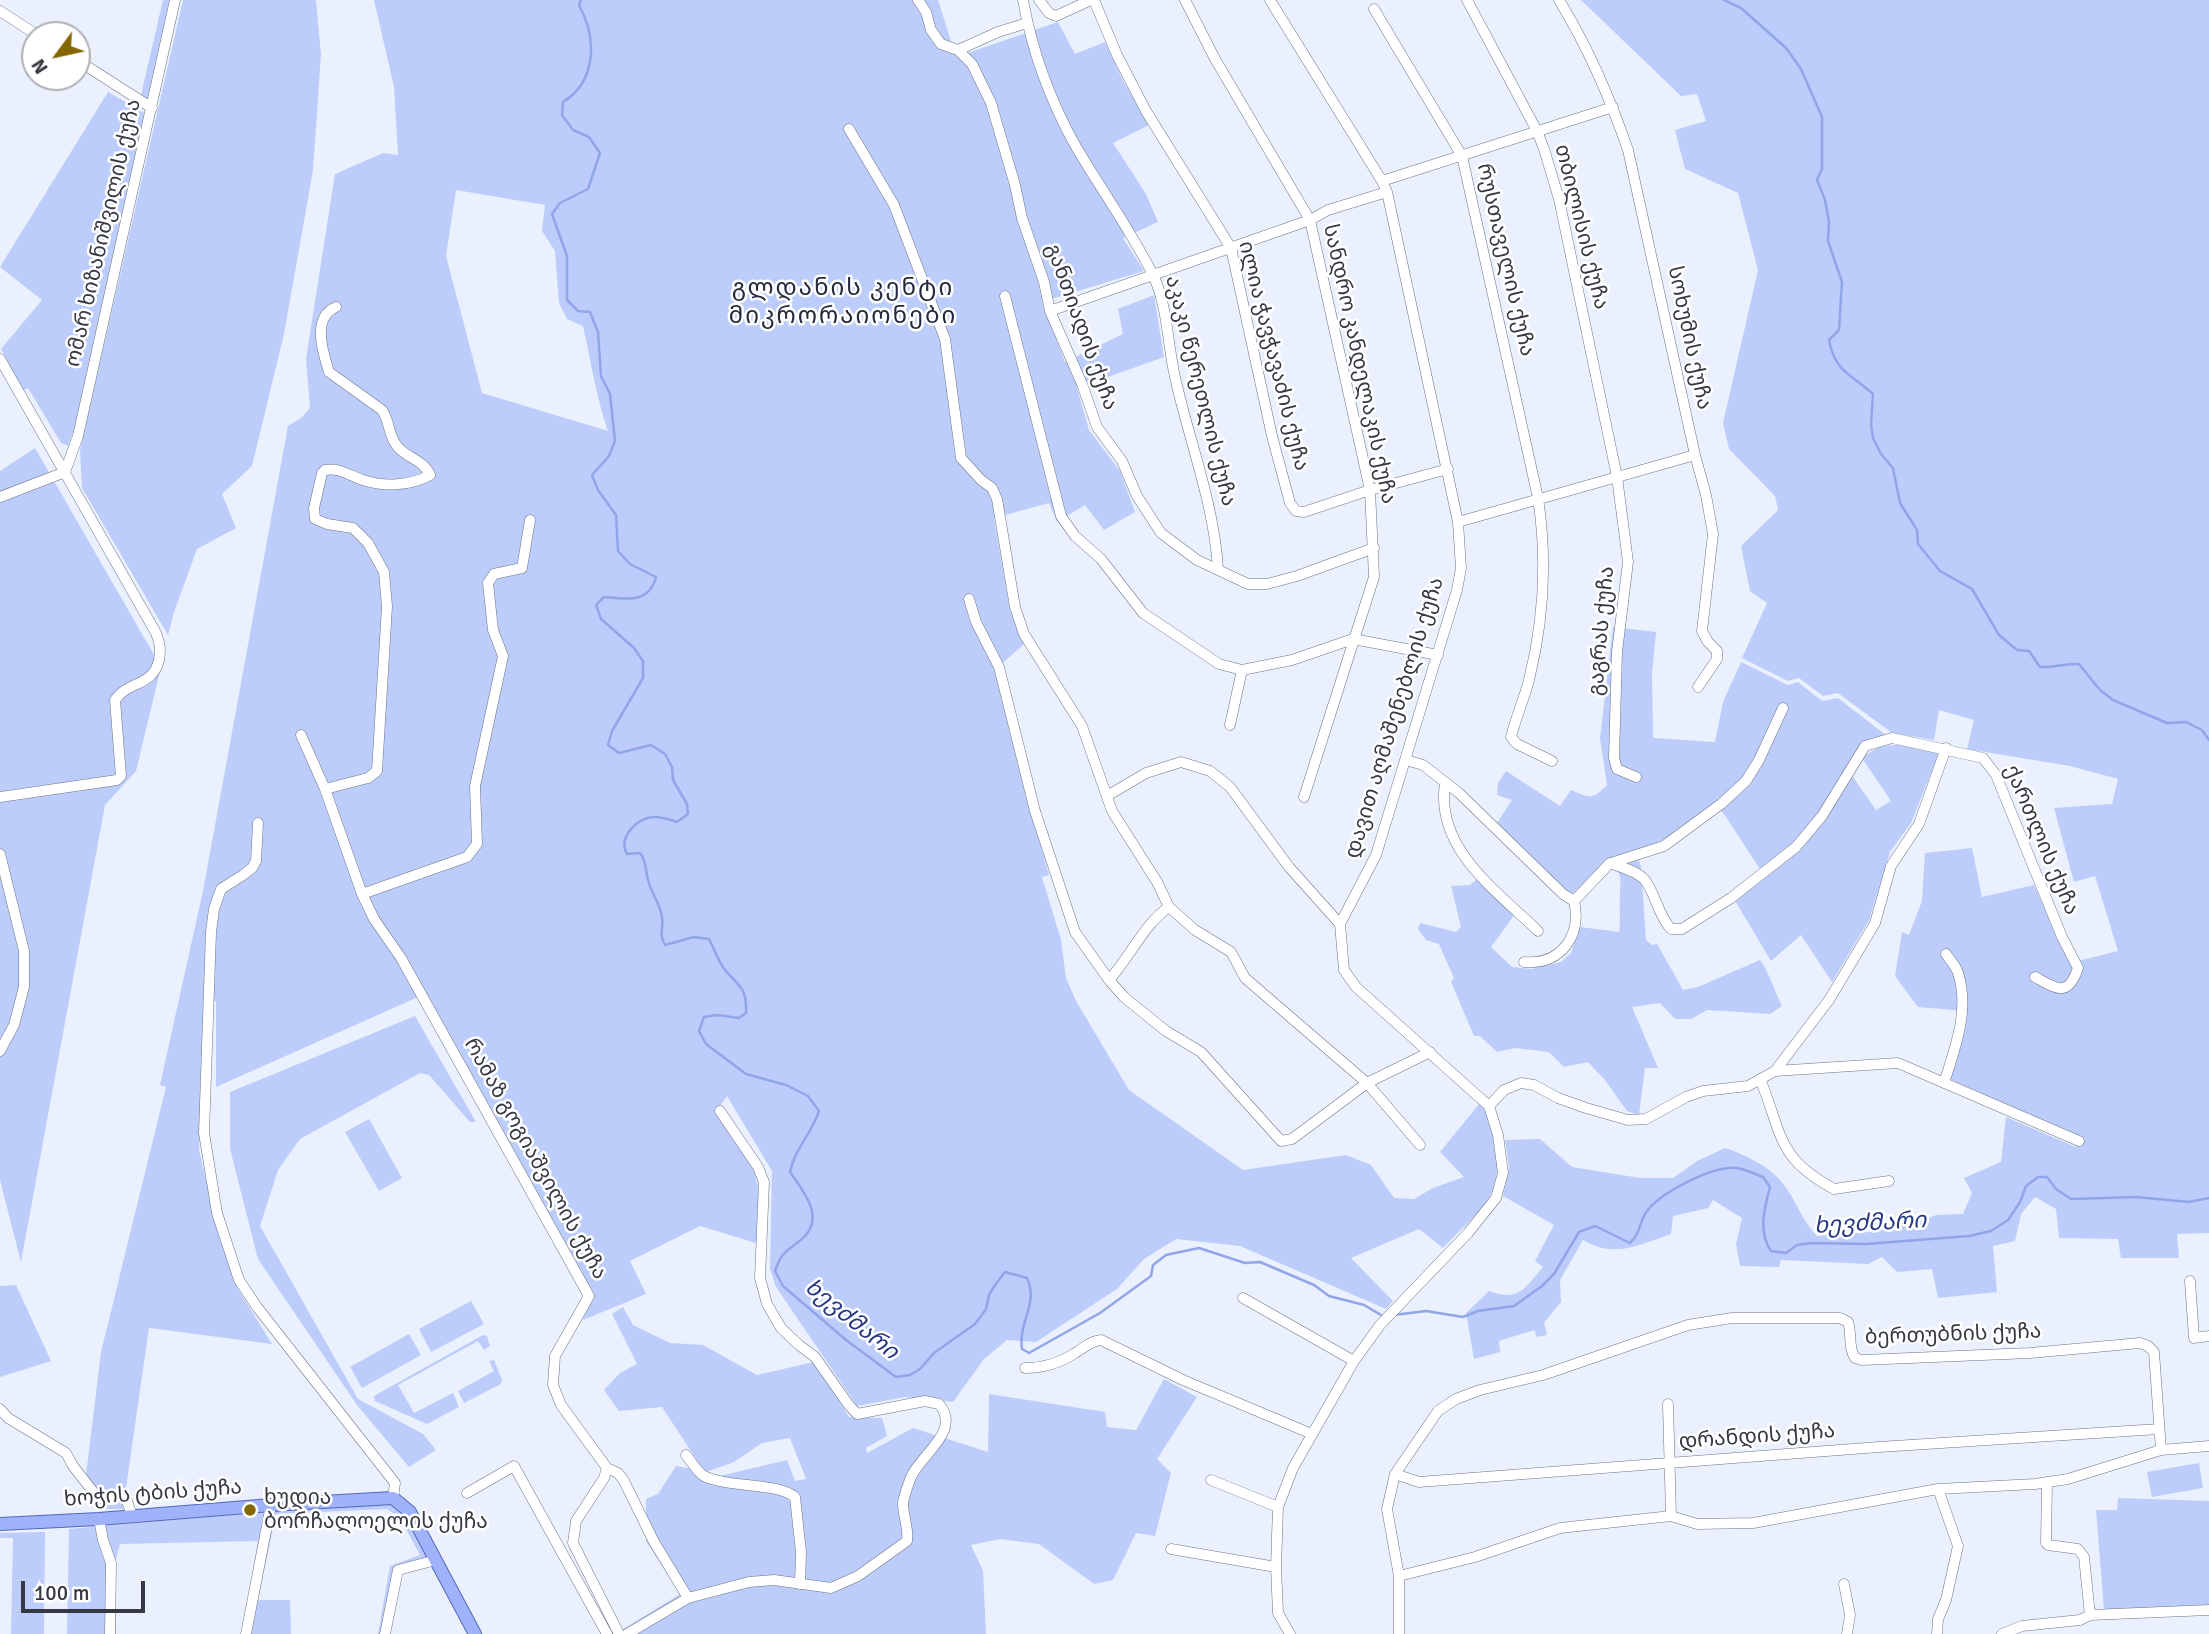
<!DOCTYPE html>
<html>
<head>
<meta charset="utf-8">
<style>
	body { margin:0 }
	#map { position:relative; width:2209px; height:1634px; overflow:hidden; background:#eaf0fe; font-family:Signika,sans-serif }
	canvas { display:block }
	.north { position:absolute; left:21px; top:21px; width:70px; height:70px; box-sizing:border-box; background:#fff; border:2px solid #afb0b3; border-radius:50%; rotate:237deg; font-size:19px; font-weight:700; line-height:28px; text-align:center; color:#363942 }
	.north::after { content:''; display:block; margin:auto; width:24px; height:32px; background:#846700; clip-path:polygon(50% 0,100% 100%,50% 72%,0 100%) }
	.scale { position:absolute; left:21px; top:1581px; width:124px; height:32px; box-sizing:border-box; border:4px solid #363942; border-top:0; padding-left:9px; font-size:21px; line-height:24px; white-space:nowrap; color:#363942; -webkit-text-stroke:5px #fff; paint-order:stroke }
</style>
</head>
<body>
<div id="map">
<canvas width="2209" height="1634"></canvas>
<div class="north">N</div>
<div class="scale">100 m</div>
</div>
<script>
const ctx = document.querySelector('canvas').getContext('2d');
ctx.lineJoin = 'round';
function fillPath(path, color) { ctx.fillStyle = color; ctx.fill(path, 'evenodd'); }
function stroke(path, color, width, dash) { ctx.strokeStyle = color; ctx.lineWidth = width; ctx.lineCap = dash ? 'butt' : 'round'; ctx.setLineDash(dash || []); ctx.stroke(path); }
function write(font, color, halo, rows, align = 'center') {
  ctx.font = font + ' Signika,"Noto Sans Georgian",sans-serif'; ctx.lineWidth = 5; ctx.setLineDash([]); ctx.textBaseline = 'middle'; ctx.strokeStyle = halo; ctx.fillStyle = color; for (const [text, x, y, turn = 0] of rows) {
    ctx.save(); ctx.translate(x, y); ctx.rotate((+turn || 0) * Math.PI / 180); ctx.textAlign = isNaN(turn) ? turn : align; if (halo) ctx.strokeText(text, 0, 0); ctx.fillText(text, 0, 0); ctx.restore();
  }
}
const green = new Path2D(`
	M163,0H170L149,100L141,95Z
	M183,0H316L321,55L313,170L284,334L252,466L222,494L236,528L197,549L174,612L168,635L82,488L80,450Z
	M374,0H938L956,57L1058,22L1075,54L1105,42L1123,81L1149,125L1113,143L1146,194L1158,222L1123,238L1144,271L1042,302L1065,362L1123,334L1118,309L1154,295L1164,357L1077,388L1089,430L1120,471L1135,512L1104,530L1085,505L1057,522L1049,503L994,518L1010,611L1024,644L996,669L1024,787L1049,875L1042,877L1061,940L1066,978L1076,1001L1129,1090L1243,1170L1346,1155L1371,1165L1394,1198L1414,1199L1433,1188L1464,1177L1440,1152L1480,1103C1499,1130 1506,1177 1484,1205C1472,1220 1456,1234 1443,1248L1419,1229L1351,1258L1393,1301L1386,1309L1240,1246L1176,1239L1144,1259L1117,1289L1036,1342L1007,1340L984,1359L953,1402L905,1397L857,1406L776,1287L770,1269L772,1171L727,1096L717,1110L753,1164L761,1202L759,1244L700,1226L630,1261L646,1294L583,1320L593,1296L487,1102L425,994L216,1087V1001L206,1006L199,1150L220,1240L238,1289L272,1344L149,1328L123,1509H99L86,1475L101,1352L166,1087L160,1085L203,891L288,426L301,418L310,408L306,359L335,174L383,153L398,155L394,87ZM456,190L545,205L542,231L555,251L559,303L567,319L583,326C591,361 596,397 608,431L482,393L446,256ZM326,778L343,836L338,840L316,780Z
	M1581,0H2209V1233L2177,1234L2179,1258H2121L2118,1239L2059,1238L2056,1209L2035,1197L2021,1214L2015,1241L1993,1246L1997,1292L1938,1298L1932,1269L1897,1272L1882,1257L1868,1264L1781,1260L1779,1267L1740,1266L1736,1244L1742,1218L1713,1200L1708,1208L1673,1216L1671,1234C1638,1245 1615,1259 1583,1240L1560,1280L1561,1302L1544,1323L1547,1335L1537,1337L1534,1330L1499,1341L1500,1352L1474,1359L1466,1313L1489,1291C1519,1302 1524,1289 1543,1267L1535,1261L1554,1225L1503,1196L1509,1167L1505,1140L1540,1139L1572,1167L1640,1178H1673L1697,1161L1725,1148C1746,1155 1771,1167 1784,1185C1797,1202 1802,1221 1817,1236L1869,1232L1921,1221L1936,1215L1963,1214L1972,1193L1964,1178L2001,1162L2006,1117L2076,1147L2079,1137L1950,1079L1963,1034L1966,1011L1918,1007L1895,976L1902,932L1909,935L1922,901L1925,853L1972,848L1982,897L2034,885L2070,963L2118,951L2095,876L2074,882L2054,808L2112,804L2118,779L2070,766L1967,749L1974,720L1939,710L1934,740L1892,733L1838,693L1823,696L1799,678L1788,681L1742,658L1767,603L1750,591L1741,546L1778,510L1775,496L1729,449L1723,423L1758,270L1738,193L1685,169L1675,130L1706,121L1697,94L1681,96Z
	M108,92L146,114L106,288L82,407L68,446L61,443L28,388L23,391L1,349L42,300L0,267Z
	M35,448L161,667L136,771L105,805L21,1262L0,1180V471Z
	M1613,627L1656,632L1652,674L1653,738L1715,742L1723,702L1741,662L1788,685L1798,682L1822,701L1838,698L1887,736L1861,744L1846,767L1876,810L1891,801L1862,758C1888,736 1910,747 1939,753L1911,823L1890,852L1869,920L1832,982L1801,935L1771,961L1731,894L1760,869L1724,814L1714,804L1665,839L1636,851L1641,867L1646,940L1652,945L1657,944L1683,990L1698,987L1760,960C1770,974 1774,990 1782,1006L1770,1014L1707,1010L1691,1019H1675L1660,1003L1632,1007L1658,1068H1645L1639,1115L1627,1111L1605,1080L1588,1062L1564,1067L1549,1052L1515,1048L1497,1052L1480,1036H1474L1451,982L1454,978L1439,944L1426,940L1418,929L1420,923L1456,932L1461,927L1451,886L1470,885L1478,878L1515,914L1491,947L1512,967L1532,969L1561,962L1571,953L1580,927L1619,932C1621,920 1619,908 1620,896C1621,875 1622,875 1608,858L1574,893L1564,891L1497,823L1512,800L1497,795L1498,783L1506,771L1560,806L1571,790C1590,798 1593,800 1607,785L1600,738Z
	M415,1016L476,1122H470L429,1075L420,1073L300,1139L278,1170L260,1226L358,1399L423,1434L436,1450L409,1467L357,1405L258,1259L230,1149V1092Z
	M369,1119L402,1178L379,1191L345,1132Z
	M16,1285L51,1361L0,1377V1286Z
	M471,1301L484,1324L431,1352L419,1329Z
	M623,1307L633,1325L670,1343L703,1345L757,1375L814,1362L849,1417L882,1418L887,1436L866,1448L867,1453L913,1428L988,1452L989,1394L1105,1412L1107,1427L1136,1430L1164,1379L1197,1397L1157,1459L1171,1473L1155,1536L1136,1533L1113,1580L1094,1584L1039,1544L1000,1539L971,1545L983,1571L986,1634H622L620,1631L680,1594L646,1541V1499L658,1494L676,1466L704,1471L662,1407L619,1411L604,1390L620,1373L637,1364L612,1314ZM790,1438L806,1479L795,1481L787,1460L720,1476L706,1472L734,1462L762,1443Z
	M409,1334L421,1355L362,1388L350,1367Z
	M483,1335L487,1336L490,1346L484,1350L478,1341L398,1385L414,1413L453,1393L459,1407L427,1424L375,1401L374,1396Z
	M494,1360L502,1380L501,1384L464,1403L458,1391L494,1371L489,1361Z
	M2199,1463L2203,1488L2152,1497L2147,1472Z
	M2118,1498L2209,1501V1605L2104,1610L2096,1510H2117Z
	M392,1501L402,1510L428,1558L394,1568L389,1634H378L390,1566L420,1555L400,1518L387,1509L276,1514L258,1600H290L291,1634H242L258,1541L120,1544L115,1562L116,1634H67L69,1529Z
	M45,1532L44,1634H11L13,1538H0V1533Z`);
const stream = new Path2D(`
	M581,0L579,5C597,38 597,81 563,102L562,115L573,130L589,137L600,153L588,189L560,203L552,214L567,256V300L578,311L590,312L598,332L601,376L610,394L615,441L609,456L592,475L598,490L616,515L618,551L630,564L656,577C649,604 626,599 604,597L596,605L601,619L634,648L643,661V678L612,731L608,745L619,753L651,745L665,754L672,767L673,780L687,804L688,814L677,822C671,820 662,817 655,817C638,816 617,838 627,854L640,853C647,862 645,869 648,880C651,893 660,903 662,917C664,930 658,932 665,945L694,937L709,939C714,948 718,961 725,970C739,987 747,987 746,1013L739,1018L717,1015L704,1017L699,1031L706,1044L746,1074L786,1085L808,1096L819,1111C812,1133 794,1150 790,1172C804,1192 826,1218 802,1239C786,1252 782,1251 775,1271L783,1286L846,1340L896,1377L910,1375L920,1369L934,1353L975,1324L986,1309L989,1295L995,1285L1005,1272L1027,1278C1039,1304 1018,1321 1022,1349L1029,1353L1100,1313L1151,1276L1153,1265L1166,1255L1199,1248L1245,1263L1260,1262L1314,1285L1329,1296L1364,1305L1381,1315
	M1724,0L1741,8L1786,48L1801,69L1822,117V169L1817,180L1825,200L1829,222L1828,241L1842,282L1839,330L1829,340C1835,372 1851,374 1873,394L1871,424L1873,438L1881,454L1893,468L1900,503L1917,530L1918,544L1940,571L1972,589L1999,635L2017,650L2029,651L2040,667C2054,668 2065,663 2079,664L2100,690L2113,700L2167,723L2186,722L2202,730L2209,740
	M1394,1315L1426,1311L1463,1317L1478,1311L1514,1306L1542,1286L1554,1274L1579,1232L1595,1226L1630,1243C1641,1232 1638,1226 1645,1214C1658,1193 1712,1166 1737,1168C1745,1169 1755,1174 1763,1177L1770,1187C1764,1209 1758,1232 1771,1251L1786,1253L1797,1245L1812,1243L1866,1244L1969,1236L1991,1231L2008,1220L2020,1202L2026,1186L2038,1177H2047L2056,1189L2071,1199L2136,1197L2189,1202L2209,1198`);
const minor = new Path2D(`
	M918,0L926,12L931,30L941,44L958,50L972,64L991,103L1015,185L1022,218L1044,282L1050,311L1082,384L1097,427L1122,461L1137,496L1161,533L1197,560L1248,584H1267L1297,576L1374,548
	M1023,0C1032,50 1050,100 1075,145C1100,188 1130,229 1152,273C1168,305 1167,342 1175,377C1189,441 1214,503 1218,569
	M1039,0L1049,13L1056,16L1091,0
	M1094,0L1117,55L1146,111L1231,248L1272,436L1290,503L1296,511L1304,512L1370,490L1448,469
	M1185,0L1215,59L1310,220L1370,490L1374,577L1304,797
	M1270,0L1382,181L1387,192L1458,522L1461,568L1457,590L1376,855L1340,924L1344,970L1356,987L1489,1106L1498,1135L1503,1173L1496,1198L1468,1233L1380,1325L1354,1361L1293,1468L1278,1507L1276,1567L1278,1613L1290,1634
	M1467,0L1537,131L1544,149L1559,199L1617,477L1628,562L1617,652L1614,758L1617,769L1636,777
	M1374,9L1462,156L1538,498C1547,558 1544,620 1529,680C1524,699 1516,717 1511,737L1517,744L1552,761
	M0,11L37,35
	M958,50L998,32L1027,23
	M77,60L152,108
	M849,129L894,205L945,339L961,458L981,480L992,488L997,499L1015,607L1024,634L1082,726L1112,811L1157,882L1169,907L1195,930L1231,952L1245,978L1367,1083L1420,1145
	M1382,181L1613,107
	M1005,296L1061,516L1075,536L1101,559L1143,613L1219,664L1242,670L1292,660L1353,639L1438,655
	M1050,311L1310,220L1328,210L1387,192
	M0,359L156,633C160,644 161,649 159,660C153,687 127,681 115,700L121,776L117,780L0,797
	M1695,455L1706,495L1713,534L1702,631L1708,642L1717,651V659L1698,687
	M0,497L65,472L78,436L175,0
	M1458,522L1695,455L1628,150C1610,98 1588,47 1559,0
	M969,599L976,622L999,667L1035,811L1075,932L1109,980
	M1230,725L1242,670
	M301,735L325,789L362,894L374,919L401,958L589,1296L555,1356L553,1385L561,1405L607,1468L604,1478L576,1521L573,1543L619,1634
	M1406,760L1423,765L1459,793L1563,894L1574,901L1610,863C1621,867 1637,871 1645,880C1656,895 1658,915 1671,929H1682L1731,898L1796,847L1822,816L1865,746L1892,738L1983,758L1996,775L2062,937L2078,968C2068,998 2057,989 2035,977
	M1445,783C1435,849 1496,890 1538,931
	M325,789L368,778L377,771L387,606L384,572L368,543L353,528L327,524L315,519L314,508L322,473L325,470C339,467 350,476 363,480C384,487 410,486 430,475C424,460 406,458 397,446C388,435 390,421 382,410L329,372C323,352 311,318 336,307
	M1107,796L1146,773L1181,762L1210,771L1230,787L1289,867L1340,924
	M258,823L256,861L252,868L243,875L221,889L214,909L211,932L204,1133L217,1213L239,1280L257,1307L395,1483L393,1498
	M0,854L24,951V987L14,1025L0,1051
	M1611,863L1664,846L1721,804L1746,781L1759,760L1783,708
	M362,894L467,857L477,844L475,786L503,656L493,630L488,583L494,574L522,568L530,520
	M1169,907C1144,924 1130,957 1109,980L1124,997L1166,1031L1201,1052L1281,1141L1292,1139L1367,1083L1430,1052
	M1524,962C1561,965 1582,936 1574,901
	M1775,1071L1898,1063L2079,1141
	M1760,1079C1783,1134 1775,1157 1834,1189L1889,1181
	M1944,1083C1955,1048 1970,1010 1958,973C1956,966 1950,960 1946,954
	M1489,1106L1504,1090L1521,1083L1534,1085L1558,1098L1586,1108L1628,1120L1646,1119L1686,1097L1703,1091L1748,1086L1775,1071L1829,1000L1875,923L1891,866L1919,824L1946,748
	M2190,1281L2194,1338L2209,1336
	M1243,1298L1354,1361
	M1025,1368C1043,1368 1060,1363 1075,1353C1084,1348 1090,1341 1101,1340L1183,1380L1312,1434
	M1668,1404L1671,1516
	M0,1409L8,1418L66,1453L73,1466L98,1498L121,1496L127,1501L132,1516
	M686,1455C691,1461 697,1472 704,1476C728,1488 776,1482 795,1497L801,1552L800,1584
	M607,1468L618,1473L624,1481L653,1540L688,1598
	M1395,1474L1419,1482L1879,1447L2159,1429
	M1211,1480L1278,1507
	M2047,1482L2046,1543L2048,1545L2078,1549L2084,1557L2090,1615
	M467,1493L514,1466L607,1634
	M99,1519L103,1540L111,1563L110,1634
	M1171,1549L1276,1567
	M1399,1576L1475,1557L1560,1528L1671,1516L1697,1524L1753,1523L1938,1489L2035,1484L2068,1479L2161,1450L2209,1446
	M1844,1584L1850,1615L1847,1634
	M246,1634L271,1505
	M385,1634L398,1570L436,1560
	M627,1634L688,1598L749,1582L774,1580L831,1588L858,1576L907,1541C909,1529 903,1516 903,1503C904,1496 908,1485 911,1477C921,1454 962,1431 939,1404L925,1401L857,1414L848,1404L815,1357L799,1345L781,1328L767,1304L760,1278L764,1182L758,1167L720,1111
	M1399,1634V1576L1387,1509L1395,1474L1438,1411L1456,1399L1480,1390L1543,1375L1688,1325L1732,1318H1840L1848,1322C1852,1334 1848,1348 1855,1358L1862,1360L2030,1353L2140,1343L2148,1346L2154,1352L2161,1450
	M1937,1634L1938,1619L1946,1600L1958,1546L1938,1489
	M2002,1634L2022,1626L2080,1620L2090,1615L2209,1610`);
const major = new Path2D(`
	M0,1524L99,1519L271,1505L393,1498L410,1512L475,1634`);
const markers = [
	[250,1510,7,"#846700"]
];
const streetNames = [
	["თბილისის ქუჩა",1581,227,76],
	["ომარ ხიზანიშვილის ქუჩა",104,233,-77],
	["რუსთაველის ქუჩა",1505,260,77],
	["განთიადის ქუჩა",1081,327,70],
	["სოხუმის ქუჩა",1689,338,78],
	["ილია ჭავჭავაძის ქუჩა",1273,356,76],
	["სანდრო კანდელაკის ქუჩა",1359,364,78],
	["აკაკი წერეთლის ქუჩა",1200,391,76],
	["გაგრას ქუჩა",1602,631,-85],
	["დავით აღმაშენებლის ქუჩა",1395,718,-73],
	["ქართლის ქუჩა",2041,840,67],
	["რამაზ გოგიაშვილის ქუჩა",535,1159,61],
	["ბერთუბნის ქუჩა",1953,1335,-2],
	["დრანდის ქუჩა",1757,1437,-4],
	["ხოჭის ტბის ქუჩა",153,1494,-4]
];
const poiNames = [
	["ხუდია",264,1498],
	["ბორჩალოელის ქუჩა",264,1522]
];
const waterNames = [
	["ხევძმარი",1870,1224,-3],
	["ხევძმარი",851,1320,39]
];
const quarterNames = [
	["გლდანის კენტი",843,289],
	["მიკრორაიონები",843,317]
];
fillPath(green, '#bccdfb');
stroke(stream, '#90a6e8', 2.5);
stroke(minor, '#6c7388', 11);
stroke(major, '#5268b7', 14);
stroke(minor, '#fff', 10);
stroke(major, '#a0b3fa', 12);
for (const [x, y, r, color] of markers) { const dot = new Path2D(); dot.arc(x, y, r, 0, 2 * Math.PI); ctx.fillStyle = color; ctx.fill(dot); stroke(dot, '#fff', 2.5); }
write('21px', '#363942', '#fff', streetNames);
write('21px', '#363942', '#fff', poiNames, 'left');
write('italic 23px', '#263783', '#fff', waterNames);
ctx.letterSpacing = '2px';
write('24px', '#252b3c', '#fff', quarterNames);
ctx.letterSpacing = '0px';
</script>
</body>
</html>
